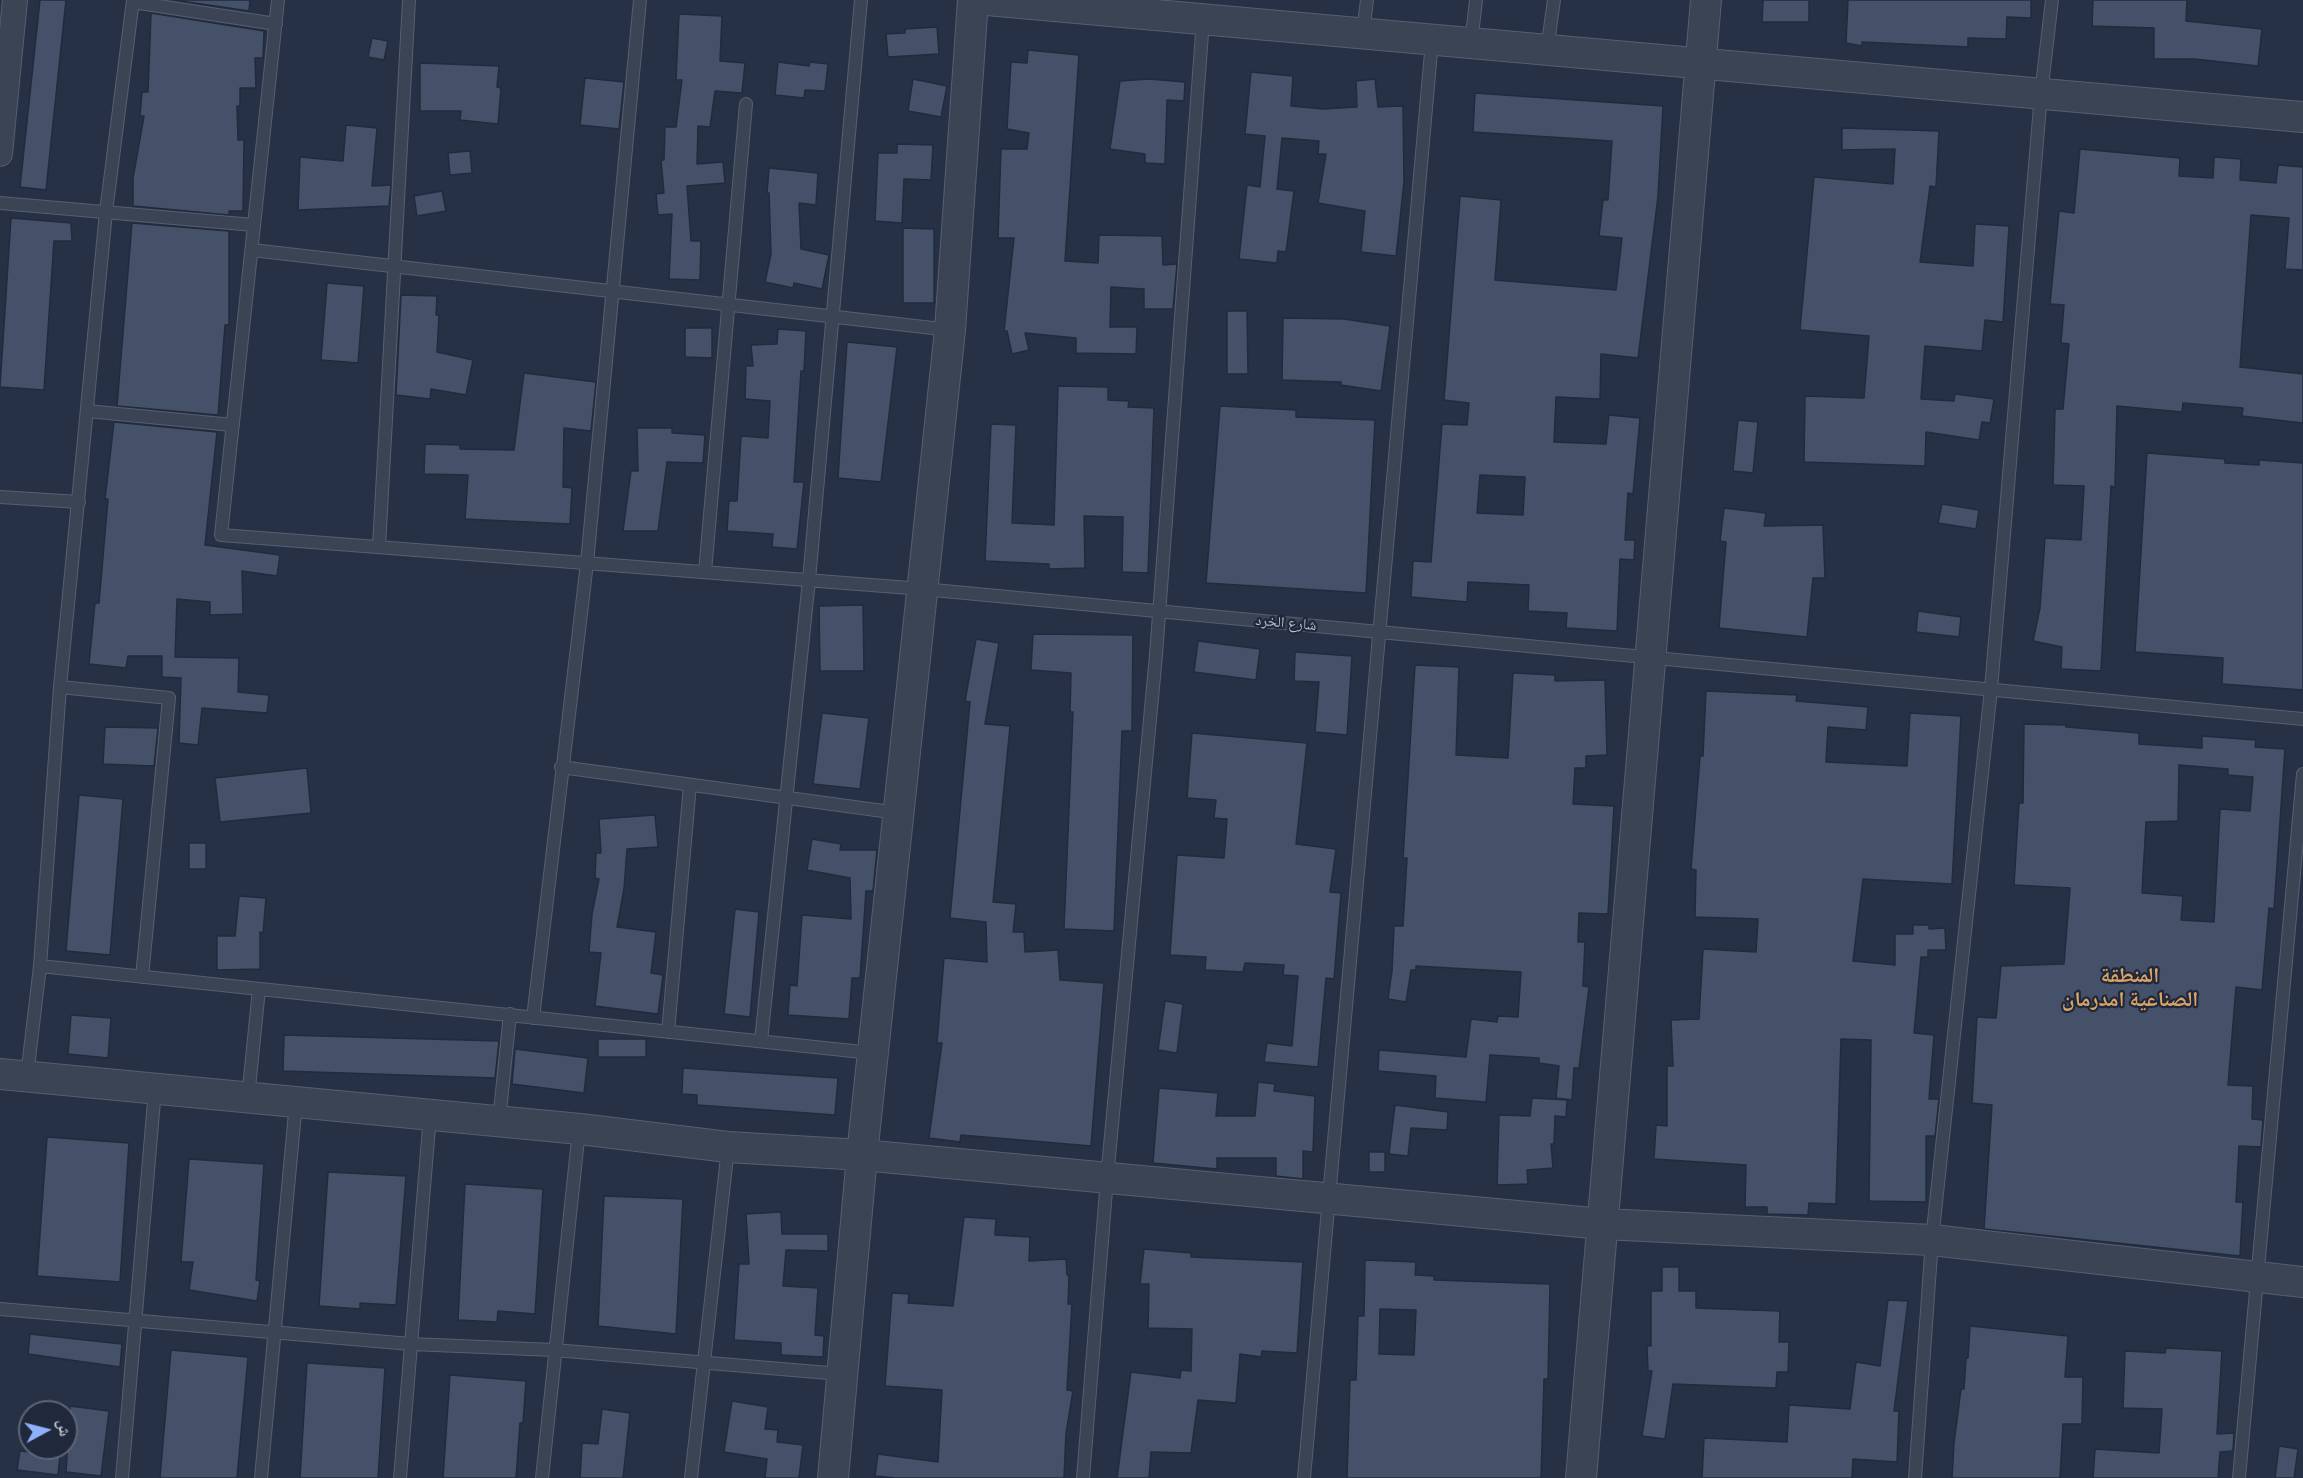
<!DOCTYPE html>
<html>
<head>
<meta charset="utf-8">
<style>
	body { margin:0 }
	#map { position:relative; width:2303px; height:1478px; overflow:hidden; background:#263146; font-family:Figtree,"Noto Naskh Arabic",sans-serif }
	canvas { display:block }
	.north { position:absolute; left:18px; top:1400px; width:60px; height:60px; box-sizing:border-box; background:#20283b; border:2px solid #5d6476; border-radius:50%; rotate:83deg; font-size:16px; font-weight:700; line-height:24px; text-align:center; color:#b9bfce }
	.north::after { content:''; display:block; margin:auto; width:21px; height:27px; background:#8fb0fd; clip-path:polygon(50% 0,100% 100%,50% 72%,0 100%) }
</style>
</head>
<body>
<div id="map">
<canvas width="2303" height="1478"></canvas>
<div class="north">ش</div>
</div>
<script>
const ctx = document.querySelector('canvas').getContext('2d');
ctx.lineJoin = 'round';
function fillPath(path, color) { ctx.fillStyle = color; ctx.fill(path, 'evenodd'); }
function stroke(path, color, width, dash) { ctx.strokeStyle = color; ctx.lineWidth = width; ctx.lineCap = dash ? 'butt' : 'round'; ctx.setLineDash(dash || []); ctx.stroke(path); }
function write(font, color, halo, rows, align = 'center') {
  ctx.font = font + ' Figtree,"Noto Naskh Arabic",sans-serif'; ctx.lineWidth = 4.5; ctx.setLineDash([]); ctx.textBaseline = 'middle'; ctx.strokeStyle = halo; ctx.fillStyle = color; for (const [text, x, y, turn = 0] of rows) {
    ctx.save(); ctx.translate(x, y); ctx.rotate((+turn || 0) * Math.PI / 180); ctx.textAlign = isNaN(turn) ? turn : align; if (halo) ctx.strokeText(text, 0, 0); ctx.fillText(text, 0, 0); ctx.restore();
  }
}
const building = new Path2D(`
	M40,0H66L46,190L20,187Z
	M174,0H250L249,11Z
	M1763,0H1809V22H1762Z
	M1848,0H2031V18L2007,17L2006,39L1968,38V47L1862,42V46L1846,43Z
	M2093,0H2187L2186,21L2262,29L2258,66L2195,59H2154V28L2092,26Z
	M151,13L264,31L263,58H255L256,88H240V106H237L238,140H244L243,211H229V215L133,206V178L144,116H140L142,92H148Z
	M679,14L722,16L720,61L745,63L742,93L715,91L710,127L698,126L697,164L723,162L725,183L687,186L691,241H701L700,280L669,279L672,214L658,215L656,194L664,193L661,160H664L665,127H676L682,80H676Z
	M937,27L939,54L888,57L886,34L905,33V29Z
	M372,38L388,41L384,60L368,57Z
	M1028,50L1079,55L1065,261L1098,263L1099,235L1162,236L1163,265L1177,264L1173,309H1144V289L1111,287L1110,327H1137L1136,354L1076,353V338L1025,333L1029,350L1012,354L1007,331H1004L1014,238H998L1001,149H1027L1029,133L1007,129L1011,62L1027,63Z
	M778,62L809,66L810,62L828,64L825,91L805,90L804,98L775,95Z
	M420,63L499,66L497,87L501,88L498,124L460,120L461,111H420Z
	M1251,72L1293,76L1291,106L1323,109L1357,107L1356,81L1375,79L1378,107L1403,106L1404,182L1396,256L1361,252L1365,211L1318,203L1326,154H1318L1319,141L1282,138L1277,189L1294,191L1286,252L1278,251L1277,263L1239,259L1247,185L1260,187L1265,136L1245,134Z
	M585,78L624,82L619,129L580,125Z
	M913,79L947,86L941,117L908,111Z
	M1149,79L1185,82L1184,101L1167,100L1165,164L1145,163V154L1110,149L1120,81Z
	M1475,93L1663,106L1658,196L1638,358L1601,354L1600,399L1556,397L1554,442L1606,444L1609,415L1640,418L1633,494L1628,493L1625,540H1635L1634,560L1620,559L1617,631L1566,628L1567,613L1528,611L1529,585L1468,582L1467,602L1411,597L1413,561L1431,562L1442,424L1467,425L1469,403L1444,400L1460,196L1501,200L1495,280L1616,290L1622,238L1599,236L1603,200H1608L1612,141L1473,132ZM1480,475L1525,477L1523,515L1477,513Z
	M346,125L377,128L372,186L391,185L389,206L298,210L300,157L343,161Z
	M1842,128L1939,131L1936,187L1930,186L1920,262L1973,266L1975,224L2009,226L2003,322L1985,320L1982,351L1925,346L1921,399L1954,401L1955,394L1994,399L1990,423L1982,422L1979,440L1926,432L1925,466L1804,462L1805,396L1864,398L1869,336L1800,330L1814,177L1893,184L1895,149L1842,150Z
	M897,144L933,145L931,180L904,179L902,223L875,221L878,153H897Z
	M2080,149L2180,158L2179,176L2213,178L2214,157L2241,159L2240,180L2276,183L2278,165L2303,167V270L2285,269L2289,218L2251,215L2240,367L2303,374V423L2242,416L2243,408L2183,403L2182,412L2117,406L2115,487L2111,486L2101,671L2061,669L2062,647L2033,641L2040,608L2045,538L2081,540L2084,486L2053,485L2055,409H2063L2069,344L2061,343L2064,305L2050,304L2059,211L2074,213Z
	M470,151L472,173L450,175L448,153Z
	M769,168L818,173L816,205L799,203L801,249L829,255L822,289L794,283L793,288L765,282L771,254L769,193H767Z
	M442,191L446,211L417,216L414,196Z
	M11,218L71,223L72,241H54L44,390L0,387Z
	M132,223L229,231V325H225L218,415L117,406Z
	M903,228L934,229V303H903Z
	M327,283L364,286L358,363L321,360Z
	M401,295L437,296L436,315H439L437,352L473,360L466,395L431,389L430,399L396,395Z
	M1227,311H1247L1248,374H1227Z
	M1283,318L1344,319L1390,326L1381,391L1341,385V382L1282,380Z
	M685,328H712V358L685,357Z
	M778,329L806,331L804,371H801L794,482H804L797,549L772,547L773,534L727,531L729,501H737L741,436L768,438L770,401L745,399L746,366H753L751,345L777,344Z
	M847,342L897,347L881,482L838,478Z
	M524,373L596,382L591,431L564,428L563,487L572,488L570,524L465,519L468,475L424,474L425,444L460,445V449L514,450Z
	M1058,386L1108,387V400L1129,401L1128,407L1154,408L1148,573L1122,572L1123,517L1084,516L1085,568L1049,569V564L985,561L991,424L1016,425L1012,523L1054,525Z
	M1220,406L1296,410V417L1375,420L1366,593L1206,583Z
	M1738,420L1758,422L1753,473L1733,471Z
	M114,422L217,432L205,545L280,555L277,576L242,571L243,614L210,615V602L177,599L175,657L239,658L238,692L269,695L267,713L202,708L198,745L179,743L181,678L162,677V656H128L126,668L89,664L95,603H99L108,499H105Z
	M637,428H672V433L705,435L703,463L667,462L658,531H623L631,471H638Z
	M2147,453L2225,459V463L2259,465V460L2303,463V690L2222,684L2223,658L2135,652Z
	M1942,504L1979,510L1976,529L1938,523Z
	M1724,508L1766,513L1764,526L1823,525L1825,578H1813L1807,637L1719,628L1726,542L1720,541Z
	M863,605L864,671H820L819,606Z
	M1918,611L1961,617L1959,637L1916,632Z
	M1033,634L1133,635L1132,731H1122L1114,931L1064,929L1073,712H1070L1071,673L1031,670Z
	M976,639L999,643L985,724L1010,726L993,902L1016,904L1013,932H1024L1025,952L1058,950L1060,980L1104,983L1091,1146L961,1135L960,1142L929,1138L942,1043H937L944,958L987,962L986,922L950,918L970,702L965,701Z
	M1198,641L1260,649L1256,680L1194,672Z
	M1295,652L1352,656L1347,735L1315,732L1319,682L1294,681Z
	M1415,665L1459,667L1456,755L1508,758L1513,673L1555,675V681L1605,680L1607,755L1586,756V768H1575L1573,804L1614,806L1608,914L1579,913L1578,942H1585L1583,986L1589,987L1579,1068H1574L1572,1100L1556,1098L1559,1066L1539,1063V1058L1490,1055L1486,1102L1435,1098L1436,1076L1378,1071L1379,1050L1466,1057L1471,1019L1497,1022L1498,1016L1518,1017L1521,972L1416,966V970H1411L1406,1002L1388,999L1392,971L1394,926H1403L1407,858H1403Z
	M1706,691L1797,695L1796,701L1868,707L1866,730L1828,727L1826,762L1907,766L1910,713L1961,716L1952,884L1863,879L1853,961L1895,965V934H1913V925H1929V929L1945,928L1946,950H1928V957H1921L1914,1033L1934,1035L1929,1099H1939L1935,1136H1926V1202L1869,1201L1871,1040L1841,1039L1836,1204L1809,1203L1808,1215L1767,1214V1207H1745L1746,1165L1654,1159L1656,1125L1667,1126V1066H1673L1671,1020L1699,1019L1703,949L1756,952L1758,919L1695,917L1696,870L1691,869L1700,756H1703Z
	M822,713L869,718L860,789L813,784Z
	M2024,724L2066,725V727L2139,733V744L2202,748V736L2256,740L2255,747L2285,749L2274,909L2269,908L2262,990L2236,987L2228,1085L2253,1086L2252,1119L2263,1120L2261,1147L2239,1146L2236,1202H2243L2240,1256L1984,1229L1992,1105L1972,1103L1977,1017L1996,1018L2001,966L2064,964L2070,888L2014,885L2019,803H2023ZM2179,765L2228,769V775L2253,777L2250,811L2220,809L2214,922L2181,920L2183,896L2142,893L2146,822L2178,821Z
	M105,727L158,728L154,766L103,764Z
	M1192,733L1307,743L1296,844L1336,849L1330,892L1341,893L1334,979L1326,978L1318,1067L1264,1062L1267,1043L1292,1046L1298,976L1283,975L1284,965L1245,963L1243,972L1205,970L1206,957L1170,955L1177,855L1224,858L1227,819L1214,818L1216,800L1187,798Z
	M307,768L311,813L220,822L215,778Z
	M79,795L123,799L110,955L66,951Z
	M655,815L658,847L627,849L624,889L617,927L656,932L651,973L663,975L658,1014L595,1006L601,953L589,952L592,914L599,879L595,878L596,853H601L599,819Z
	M812,839L841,844L840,850H877L873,891H866L860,978H852L849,1019L788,1015L790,985L797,986L802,915L851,919L850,878L807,870Z
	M189,843H206V869H189Z
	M239,896L266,898L263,933L260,932V969L217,970V936H235Z
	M735,909L759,912L750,1017L724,1014Z
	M1165,1001L1183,1004L1177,1053L1158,1050Z
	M71,1015L111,1018L108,1058L68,1054Z
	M284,1035L499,1041L495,1078L283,1071Z
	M598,1039H646V1057H598Z
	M515,1049L588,1058L584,1093L512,1084Z
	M683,1068L838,1078L835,1115L697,1105V1095L682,1094Z
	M1258,1082L1275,1084L1274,1091L1315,1096L1313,1152L1303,1151V1179L1276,1176V1158H1217V1169L1153,1163L1159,1088L1218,1093L1216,1116H1255Z
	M1532,1098L1567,1100L1566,1117L1555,1116L1554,1144H1551L1553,1168L1527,1170L1528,1184L1497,1185L1499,1115L1530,1116Z
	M1395,1105L1448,1112L1447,1130L1411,1128L1408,1156L1389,1154Z
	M47,1137L129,1143L120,1282L37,1276Z
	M1369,1152H1385V1172H1369Z
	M189,1159L264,1164L256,1280L260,1281L257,1301L189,1290L193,1262H181Z
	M328,1172L406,1176L396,1305L360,1303V1309L319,1306Z
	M465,1184L543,1189L535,1314L498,1311L497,1322L458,1320Z
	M604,1196L683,1199L676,1334L598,1326Z
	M781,1212L782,1234H828V1251L786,1250L783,1286L818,1288L815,1335L824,1336L823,1357L781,1355V1343L734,1340L739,1264H749L746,1214Z
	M964,1217L996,1219L995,1235L1030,1237L1029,1261L1066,1259L1067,1275H1069L1068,1304H1072L1067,1390L1073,1391L1066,1433L1064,1478H895L875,1476L878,1454L938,1462L942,1390L885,1386L892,1293L909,1294L908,1303L953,1306Z
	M1144,1249L1191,1253V1257L1303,1262L1297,1353L1262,1351L1261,1357L1240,1354L1236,1403L1198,1400L1191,1453L1151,1452L1149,1478H1117L1131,1372L1180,1378L1181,1370L1191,1371L1192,1329L1148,1328L1149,1284H1140Z
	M1365,1260L1416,1262L1415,1275L1434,1276V1280L1550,1284L1548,1379H1544L1541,1478H1347L1350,1380H1356L1358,1316H1364ZM1380,1309L1416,1310L1414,1355L1379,1354Z
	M1662,1267H1679V1291H1696V1308L1780,1311L1779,1342H1789L1788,1372H1777L1776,1388L1673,1384L1665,1439L1642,1436L1652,1371H1648L1647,1346H1651V1291H1662Z
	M1888,1300L1908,1301L1894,1411H1899L1897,1462L1853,1459L1852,1478H1702L1704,1438L1787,1442L1789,1405L1850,1409L1856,1362L1880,1366Z
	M1970,1326L2068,1336L2065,1377H2083L2082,1424H2063L2060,1478H1952L1954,1443L1961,1389H1964L1966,1358H1968Z
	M30,1334L122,1344L120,1367L28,1354Z
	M2166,1348L2222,1351L2217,1434L2234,1433L2233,1451L2220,1452L2218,1478H2093L2095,1449L2159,1453L2162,1409L2123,1408L2125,1351L2165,1353Z
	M171,1350L248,1357L237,1478H160Z
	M307,1363L385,1368L378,1478H300Z
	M450,1375L526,1381L523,1423H520L516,1478H443Z
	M732,1401L768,1407L765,1429L778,1430L777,1442L803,1445L799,1478H765L767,1459L724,1452Z
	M70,1406L109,1411L101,1476L66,1472Z
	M602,1409L630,1413L623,1478H580L582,1443L598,1444Z
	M2279,1446L2298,1449L2294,1478H2275Z
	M20,1451L60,1455L58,1475L17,1470Z`);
const service = new Path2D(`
	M278,0L221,535L923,589L2303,719
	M133,2L276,24
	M1363,32L1367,0
	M1471,44L1476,0
	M1547,50L1554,0
	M0,203L254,225
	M252,250L950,330
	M87,411L233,425
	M0,497L79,502
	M379,547L409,0
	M705,572L746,104
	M60,687L169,698L142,977
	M561,767L898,813
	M40,966L872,1053
	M533,1018L587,563L640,0
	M668,1032L690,785
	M761,1041L809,580L861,0
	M27,1076L40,966L60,687L106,212L133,0
	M248,1098L259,989
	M499,1121L510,1014
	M0,1309L411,1344L554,1350L841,1374
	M122,1478L155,1089
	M261,1478L296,1102
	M400,1478L430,1115
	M542,1478L579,1130
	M691,1478L728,1148
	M1083,1478L1107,1178L1156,655L1203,20
	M1304,1478L1432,41
	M1915,1478L1932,1240L1991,689L2041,94L2052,0
	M2239,1478L2303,774`);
const minor = new Path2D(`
	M0,154L15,0`);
const tertiary = new Path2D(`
	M987,0L2303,117
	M0,1074L580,1129L728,1147L862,1155L1603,1224L1932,1240L2303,1282
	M833,1478L862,1155L950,330L973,0
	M1581,1478L1706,0`);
const streetNames = [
	["شارع الخرد",1286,623,5]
];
const districtNames = [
	["المنطقة",2130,976],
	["الصناعية امدرمان",2130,1000]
];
fillPath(building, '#455168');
stroke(building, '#222b3d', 1.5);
stroke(service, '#575f70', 14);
stroke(minor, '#575f70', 26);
stroke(tertiary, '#575f70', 32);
stroke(service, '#3b4455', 12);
stroke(minor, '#3b4455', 24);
stroke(tertiary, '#3b4455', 30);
write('15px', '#b9bfce', '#20283b', streetNames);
write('bold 21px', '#dca366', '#20283b', districtNames);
</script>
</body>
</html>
